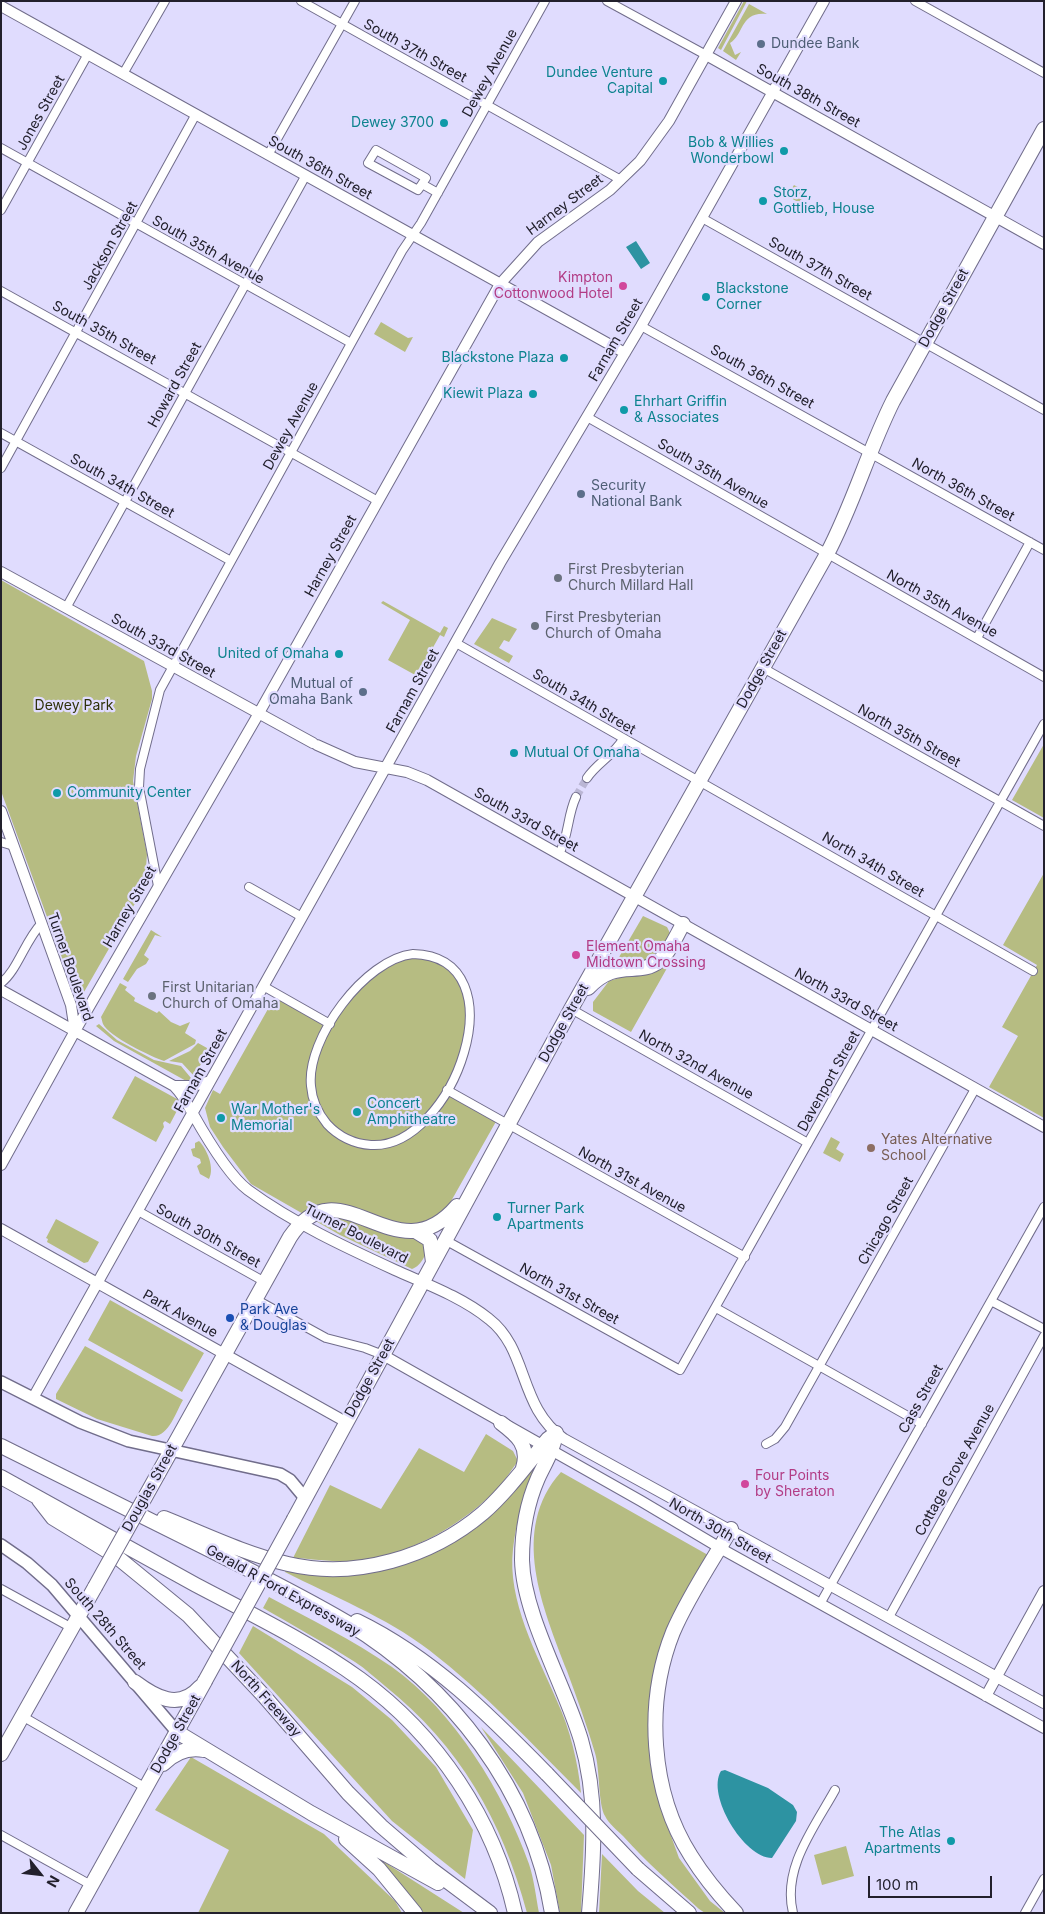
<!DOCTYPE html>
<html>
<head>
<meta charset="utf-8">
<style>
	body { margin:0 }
	#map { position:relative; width:1045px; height:1914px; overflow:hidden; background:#e0dcfe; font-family:Inter,sans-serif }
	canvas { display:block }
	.frame { position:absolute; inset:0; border:2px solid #22202c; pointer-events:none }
	.north { position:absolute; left:15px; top:1849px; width:50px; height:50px; -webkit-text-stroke:4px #e0dcfe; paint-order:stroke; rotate:119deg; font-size:14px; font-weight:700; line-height:20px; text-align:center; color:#22202c }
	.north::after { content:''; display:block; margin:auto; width:18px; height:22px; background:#22202c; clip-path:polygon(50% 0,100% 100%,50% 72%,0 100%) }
	.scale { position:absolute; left:868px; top:1876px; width:124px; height:22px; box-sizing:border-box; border:2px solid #22202c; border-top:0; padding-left:6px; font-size:15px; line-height:18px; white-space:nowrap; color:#22202c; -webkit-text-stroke:4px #e0dcfe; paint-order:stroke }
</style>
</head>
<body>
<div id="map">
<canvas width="1045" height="1914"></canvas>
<div class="frame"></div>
<div class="north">N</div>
<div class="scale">100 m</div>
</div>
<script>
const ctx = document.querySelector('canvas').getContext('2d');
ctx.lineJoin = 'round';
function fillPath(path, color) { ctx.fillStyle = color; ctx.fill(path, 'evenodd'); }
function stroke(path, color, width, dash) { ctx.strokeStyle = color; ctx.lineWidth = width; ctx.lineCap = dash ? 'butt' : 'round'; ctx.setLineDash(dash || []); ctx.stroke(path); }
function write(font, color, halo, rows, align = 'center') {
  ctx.font = font + ' Inter,sans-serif'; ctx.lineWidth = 4.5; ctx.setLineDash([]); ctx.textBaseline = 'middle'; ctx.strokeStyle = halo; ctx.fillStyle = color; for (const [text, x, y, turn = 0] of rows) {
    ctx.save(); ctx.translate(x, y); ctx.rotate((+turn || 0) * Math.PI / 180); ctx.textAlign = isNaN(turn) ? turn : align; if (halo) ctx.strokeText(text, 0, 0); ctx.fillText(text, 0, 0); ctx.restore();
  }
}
const green = new Path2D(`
	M744,1H747L721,50L718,48Z
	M749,4L767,14C740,11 744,35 730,43L735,55L741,52L736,60L723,51Z
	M794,185L805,191L800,203L787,196Z
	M381,322L408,338L413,337L405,352L374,334Z
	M1,580L144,661L152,691V699L136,756L133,781L147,854L145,881L141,893L84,992L73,988L1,791Z
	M383,601L440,633L444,626L448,628L444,637L440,635L417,676L388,660L410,620L381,603Z
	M492,618L517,629L509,642L504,640L499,648L513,656L509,663L474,644Z
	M1044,744V818L1012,800Z
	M1044,873V1118L989,1087L1018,1036L1002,1027L1037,965L1003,945Z
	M643,916L667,927L670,933H674L657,960L615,964Z
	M151,930L162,937L155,935L144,955L149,959L146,964L137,969L128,982L123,979Z
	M681,936L684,938L631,1032L593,1011V1002L609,981L643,971Z
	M398,957L436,958L463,981L468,1033L447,1090L498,1118L428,1242C428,1251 422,1266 412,1269L340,1235L251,1184L223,1147L210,1127L205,1108L213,1090L220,1094L277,993L330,1024L352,992Z
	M120,983L127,987L125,990L135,998L134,1001L157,1013L159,1011L171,1022L180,1026L190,1022L185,1033L196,1040L195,1044L164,1061C152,1057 108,1036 103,1024C102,1022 102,1019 101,1017Z
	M99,1024L117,1040L154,1060L181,1066L191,1078L188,1082L114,1041L96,1026Z
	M198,1043L207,1048L208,1052L194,1076L182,1063L169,1061L190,1051Z
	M135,1076L177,1099L180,1105L170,1124L165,1121L163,1123L164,1127L156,1142L112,1118Z
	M831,1137L840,1142L836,1149L844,1154L840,1162L823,1153Z
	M199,1141C207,1149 215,1168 209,1179L200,1174L197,1166L201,1163L200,1159L193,1156L191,1149L195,1148V1143Z
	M56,1219L99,1242L88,1262L84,1263L47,1242L48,1239L46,1238Z
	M110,1300L204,1353L182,1392L88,1340Z
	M85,1346L183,1400C176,1412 168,1438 152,1436L97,1419L56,1399V1394Z
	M486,1434L513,1451L518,1461C510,1472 502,1485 492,1494C458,1527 412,1552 365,1560C343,1564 316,1559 293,1558L330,1485L381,1509L419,1448L464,1472Z
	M530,1469L533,1471C524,1497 516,1522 513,1549C507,1601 537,1654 557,1701C570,1729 578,1762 581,1793C532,1744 484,1692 429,1650C386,1617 332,1596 285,1572L286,1568L343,1575L372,1573L410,1561Z
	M561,1472L708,1555L664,1641L649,1709L652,1767L662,1811L679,1858L710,1901L725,1913H705L699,1909C673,1885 646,1862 623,1836C617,1830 609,1824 605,1816C598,1805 600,1769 595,1753C587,1726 577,1698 567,1671C543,1608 509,1530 561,1472Z
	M269,1597C310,1619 353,1640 392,1667C454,1711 504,1793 529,1864C534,1879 536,1897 539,1913H527C502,1820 460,1746 385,1686C375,1678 366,1669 355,1662C325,1643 294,1626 263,1608Z
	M253,1626L352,1687L392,1720L436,1767L473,1830L465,1879L392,1821L239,1653Z
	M481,1727L584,1835L581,1913H560L551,1865L523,1793Z
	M191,1757L324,1834L395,1901L402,1913H198L229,1850L155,1810Z
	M846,1846L854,1876L822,1885L814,1855Z
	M602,1854L638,1891L665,1913H599Z
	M378,1858L464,1913H424Z`);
const water = new Path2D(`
	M636,241L650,263L641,269L626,247Z
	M725,1770L768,1788L793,1805L797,1812L796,1821L772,1858C744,1858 706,1795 721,1771Z`);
const streetTunnel = new Path2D(`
	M576,797L587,778`);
const street = new Path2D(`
	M301,1L621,180
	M607,1L706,55
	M915,1L1044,73
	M123,74L165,1
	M1,148L351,343
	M376,150L426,178L418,190L368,163Z
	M268,155L355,1
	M422,184L438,193
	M1,210L88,54
	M702,218L1044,410
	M1,291L378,501
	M641,326L1044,550
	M587,417L1044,677
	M1,433L231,561
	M1,468L196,114
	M66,608L306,175
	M977,638L1030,542
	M456,643L1033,971
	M763,668L1044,826
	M587,778C597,763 614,755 623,739
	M1,842L14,846
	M559,854C569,836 567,816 576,797
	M158,886L139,787L140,769L160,690L402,251L421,223L545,1
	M249,887L302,917
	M413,954C523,957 453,1150 371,1145C354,1144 338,1136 327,1124C318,1113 312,1100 311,1086C306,1039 365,959 413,954Z
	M1,983C17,971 25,941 41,924
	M263,986L330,1024
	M571,1009L808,1143
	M447,1090L745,1257
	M138,1211L265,1282
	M445,1240L680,1370L1044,724
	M255,1299L326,1338L365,1348L383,1355
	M991,1301L1044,1329
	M716,1308L922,1424
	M766,1444L775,1439L785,1427L975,1089
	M1,1589L72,1628
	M820,1604L1044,1207
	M889,1617L1044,1336
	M22,1716L146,1788
	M1,1835L91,1885
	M793,1913C782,1868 814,1828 835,1790
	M1025,1913L1044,1879`);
const secondary = new Path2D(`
	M1,6L625,353
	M706,55L1044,244
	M1,572L313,743
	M317,745L355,762L407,772L427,780L1044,1127
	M1,811L71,1005L75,1031
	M1,990L174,1086C183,1095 187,1103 193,1114C206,1137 228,1175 248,1190C293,1223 345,1247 395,1270C426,1284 462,1297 489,1319C529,1350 518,1407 564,1439L1044,1703
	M174,1086H194L210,1081
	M1,1165L75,1031L255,720L500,284L538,242L610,190L640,161L669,121L736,1
	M1,1229L346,1422
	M383,1355L641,1501L727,1552L1044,1728
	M33,1398L500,563L641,326L824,1
	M986,1696L1044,1591`);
const primary = new Path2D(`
	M1,1382L80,1422L129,1441L280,1474L290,1480L305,1498
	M1,1545L27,1563L52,1585L177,1732`);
const highway = new Path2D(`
	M588,988C617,957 638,978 659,961C670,952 676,936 683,924
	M417,1232L430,1240L433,1262
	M501,1423C517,1435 530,1446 523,1468
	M556,1433C553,1451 545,1463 538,1478C527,1503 522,1533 522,1560C523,1614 565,1686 581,1740C598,1797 594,1854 589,1913
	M1,1446C71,1481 142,1516 212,1551C257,1574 302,1596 346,1622C451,1686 532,1789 552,1913
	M158,1474L290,1237C341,1161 395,1279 457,1206
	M1,1477C66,1513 131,1549 196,1585C251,1614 309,1642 360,1679C437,1735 494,1819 515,1913
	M39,1500L53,1518L117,1557L188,1615L264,1696L348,1793L381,1826L431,1869L490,1913
	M164,1518C204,1534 245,1554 288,1564C356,1580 431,1557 483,1513C508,1491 527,1464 548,1439L556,1433
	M294,1519L571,1009L827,554C853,505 868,451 893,401L1044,129
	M731,1529C711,1563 688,1597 673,1632C645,1702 650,1792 691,1856C704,1877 719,1895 736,1913
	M357,1621C433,1658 489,1715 547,1774
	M135,1682C155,1697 179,1711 200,1687
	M177,1732L311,1813L438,1883
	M1,1754L95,1587
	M163,1764C175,1752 188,1747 204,1750
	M346,1839L379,1869L415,1913
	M638,1869L689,1913
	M76,1913L205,1681`);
const highwayBridge = new Path2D(`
	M95,1587L158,1474
	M205,1681L294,1519
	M547,1774L638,1869`);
const markers = [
	[761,44,5,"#5c6f8a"],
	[663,81,5,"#0f9aa8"],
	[444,123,5,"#0f9aa8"],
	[784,151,5,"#0f9aa8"],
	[763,201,5,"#0f9aa8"],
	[623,286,5,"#d1479c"],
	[706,297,5,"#0f9aa8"],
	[564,358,5,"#0f9aa8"],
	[533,394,5,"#0f9aa8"],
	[624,410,5,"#0f9aa8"],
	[581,494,5,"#5c6f8a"],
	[558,578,5,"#6b7280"],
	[535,626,5,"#6b7280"],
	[339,654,5,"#0f9aa8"],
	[363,692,5,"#5c6f8a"],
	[514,753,5,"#0f9aa8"],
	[57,793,5,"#0f9aa8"],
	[576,955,5,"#d1479c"],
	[152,996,5,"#6b7280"],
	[357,1112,5,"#0f9aa8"],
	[221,1118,5,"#0f9aa8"],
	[871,1148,5,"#8d6e63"],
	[497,1217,5,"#0f9aa8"],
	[230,1318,5,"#1a4fb4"],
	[745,1484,5,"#d1479c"],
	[951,1841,5,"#0f9aa8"]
];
const serviceNames = [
	["Dundee Bank",771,44],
	["Security",591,486],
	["National Bank",591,502],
	["Mutual of",353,684,"right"],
	["Omaha Bank",353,700,"right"]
];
const streetNames = [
	["South 37th Street",415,51,29],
	["Dewey Avenue",490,73,-61],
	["South 38th Street",808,96,29],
	["Jones Street",41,113,-61],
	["South 36th Street",320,168,29],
	["Harney Street",565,205,-37],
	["Jackson Street",110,246,-61],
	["South 35th Avenue",208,250,29],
	["South 37th Street",820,269,29],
	["Dodge Street",944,308,-61],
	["South 35th Street",104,333,29],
	["Farnam Street",616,340,-60],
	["South 36th Street",762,377,29],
	["Howard Street",175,385,-61],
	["Dewey Avenue",291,426,-61],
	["South 35th Avenue",713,474,30],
	["South 34th Street",122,486,29],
	["North 36th Street",963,490,29],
	["Harney Street",331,556,-61],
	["North 35th Avenue",942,604,29],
	["South 33rd Street",163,646,29],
	["Dodge Street",762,669,-61],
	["Farnam Street",413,691,-61],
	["South 34th Street",584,702,30],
	["North 35th Street",909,736,29],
	["South 33rd Street",526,820,29],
	["North 34th Street",873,865,30],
	["Harney Street",130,907,-60],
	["Turner Boulevard",70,967,71],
	["North 33rd Street",846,1000,29],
	["Dodge Street",564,1023,-61],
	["North 32nd Avenue",696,1065,29],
	["Farnam Street",201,1071,-61],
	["Davenport Street",829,1081,-61],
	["North 31st Avenue",632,1180,29],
	["Chicago Street",886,1221,-61],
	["Turner Boulevard",356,1234,27],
	["South 30th Street",208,1236,29],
	["North 31st Street",569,1294,29],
	["Park Avenue",180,1314,29],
	["Dodge Street",370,1378,-61],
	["Cass Street",921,1399,-61],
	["Cottage Grove Avenue",955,1470,-61],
	["Douglas Street",150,1488,-61],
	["North 30th Street",720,1531,30],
	["Gerald R Ford Expressway",283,1591,29],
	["South 28th Street",105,1624,49],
	["North Freeway",266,1699,48],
	["Dodge Street",176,1734,-61]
];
const cultureNames = [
	["Dundee Venture",653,73,"right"],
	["Capital",653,89,"right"],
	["Dewey 3700",434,123,"right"],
	["Bob & Willies",774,143,"right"],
	["Wonderbowl",774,159,"right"],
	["Storz,",773,193],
	["Gottlieb, House",773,209],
	["Blackstone",716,289],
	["Corner",716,305],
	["Blackstone Plaza",554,358,"right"],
	["Kiewit Plaza",523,394,"right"],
	["Ehrhart Griffin",634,402],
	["& Associates",634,418],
	["United of Omaha",329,654,"right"],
	["Mutual Of Omaha",524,753],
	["Community Center",67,793],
	["Concert",367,1104],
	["Amphitheatre",367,1120],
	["War Mother's",231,1110],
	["Memorial",231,1126],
	["Turner Park",507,1209],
	["Apartments",507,1225],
	["The Atlas",941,1833,"right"],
	["Apartments",941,1849,"right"]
];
const hotelNames = [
	["Kimpton",613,278,"right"],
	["Cottonwood Hotel",613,294,"right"],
	["Element Omaha",586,947],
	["Midtown Crossing",586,963],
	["Four Points",755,1476],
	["by Sheraton",755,1492]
];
const worshipNames = [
	["First Presbyterian",568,570],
	["Church Millard Hall",568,586],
	["First Presbyterian",545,618],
	["Church of Omaha",545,634],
	["First Unitarian",162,988],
	["Church of Omaha",162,1004]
];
const parkNames = [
	["Dewey Park",74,706]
];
const educationNames = [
	["Yates Alternative",881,1140],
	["School",881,1156]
];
const transitNames = [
	["Park Ave",240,1310],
	["& Douglas",240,1326]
];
fillPath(green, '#b6bc82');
fillPath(water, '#2d93a2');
stroke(streetTunnel, '#bab6d4', 8, [8, 4]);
stroke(street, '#716d8b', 10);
stroke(secondary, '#716d8b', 12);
stroke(primary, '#716d8b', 14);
stroke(highway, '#716d8b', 16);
stroke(street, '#fff', 8);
stroke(secondary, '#fff', 10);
stroke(primary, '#fff', 11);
stroke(highway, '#fff', 14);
stroke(highwayBridge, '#716d8b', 16, []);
stroke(highwayBridge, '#fff', 14);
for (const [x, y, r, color] of markers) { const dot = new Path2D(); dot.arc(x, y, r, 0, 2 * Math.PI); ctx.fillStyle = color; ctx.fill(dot); stroke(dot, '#e0dcfe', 2); }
write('14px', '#4e5e75', '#e0dcfe', serviceNames, 'left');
write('14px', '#22202c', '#e0dcfe', streetNames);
write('14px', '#0d838f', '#e0dcfe', cultureNames, 'left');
write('14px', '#b23c85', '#e0dcfe', hotelNames, 'left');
write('14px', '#5b616d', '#e0dcfe', worshipNames, 'left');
write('14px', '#2f320a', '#e0dcfe', parkNames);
write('14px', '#785e54', '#e0dcfe', educationNames, 'left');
write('14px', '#164399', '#e0dcfe', transitNames, 'left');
</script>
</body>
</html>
